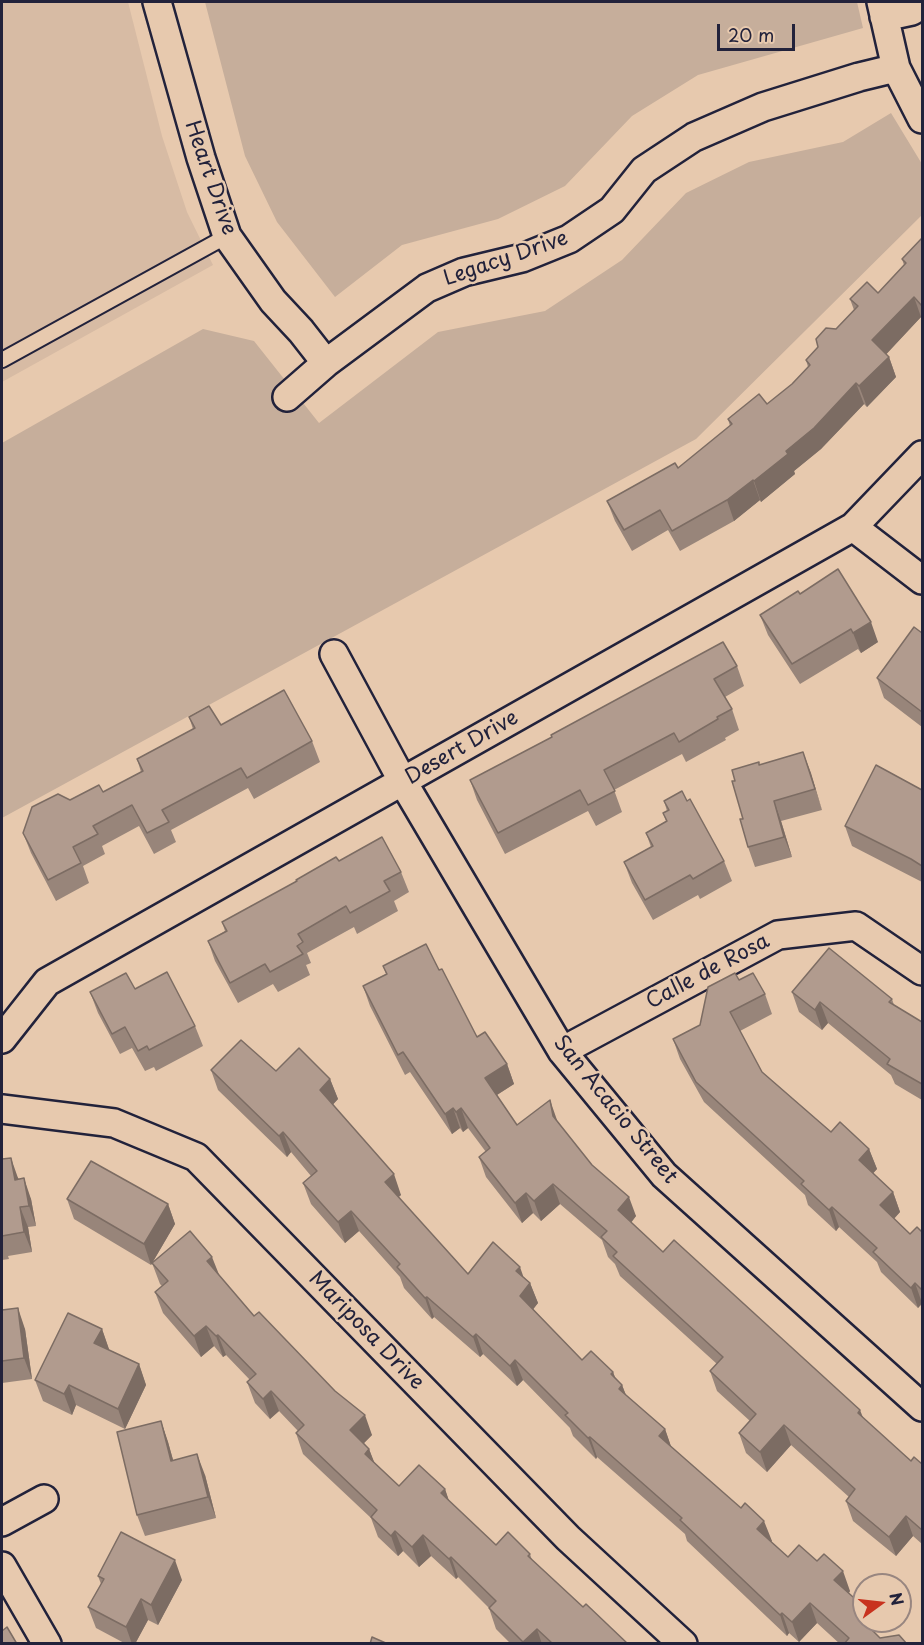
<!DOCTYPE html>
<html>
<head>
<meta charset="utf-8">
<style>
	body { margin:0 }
	#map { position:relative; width:924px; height:1645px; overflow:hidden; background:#e7c9ae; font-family:"Playpen Sans",sans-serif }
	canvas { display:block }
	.frame { position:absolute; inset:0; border:3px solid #22223b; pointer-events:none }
	.north { position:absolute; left:852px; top:1573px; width:60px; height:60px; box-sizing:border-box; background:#e7c9ae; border:2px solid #988680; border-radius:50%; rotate:75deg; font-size:16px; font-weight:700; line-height:24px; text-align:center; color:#22223b }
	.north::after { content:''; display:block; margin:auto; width:21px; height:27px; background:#c8321e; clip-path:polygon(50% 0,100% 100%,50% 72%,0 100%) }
	.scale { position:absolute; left:717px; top:24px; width:78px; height:27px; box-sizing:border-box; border:3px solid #22223b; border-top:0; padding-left:8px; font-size:18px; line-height:21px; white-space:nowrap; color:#22223b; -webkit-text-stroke:4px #e7c9ae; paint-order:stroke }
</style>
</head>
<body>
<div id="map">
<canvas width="924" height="1645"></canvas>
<div class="frame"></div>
<div class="north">N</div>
<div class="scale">20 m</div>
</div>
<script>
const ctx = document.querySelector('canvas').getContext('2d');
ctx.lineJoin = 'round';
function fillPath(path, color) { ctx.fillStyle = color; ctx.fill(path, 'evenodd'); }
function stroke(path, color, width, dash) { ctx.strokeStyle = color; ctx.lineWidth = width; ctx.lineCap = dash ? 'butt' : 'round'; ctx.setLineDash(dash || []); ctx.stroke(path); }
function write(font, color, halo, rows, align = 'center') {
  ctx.font = font + ' "Playpen Sans",sans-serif'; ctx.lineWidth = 5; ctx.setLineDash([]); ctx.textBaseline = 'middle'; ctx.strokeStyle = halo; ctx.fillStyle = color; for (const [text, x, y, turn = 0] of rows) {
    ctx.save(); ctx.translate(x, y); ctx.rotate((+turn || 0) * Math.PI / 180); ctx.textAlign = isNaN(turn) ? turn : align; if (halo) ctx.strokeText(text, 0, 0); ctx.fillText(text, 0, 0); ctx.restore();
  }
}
const built = new Path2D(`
	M2,2H128L162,136L187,212L213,265L2,382Z`);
const green = new Path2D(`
	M205,2H857L863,28L698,75L632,116L565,186L498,219L402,245L335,297L277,222L245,156Z
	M891,113L922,164V215L696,439L2,818V443L203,329L254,341L319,423L438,332L545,311L622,260L686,193L749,162L843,142Z`);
const lane = new Path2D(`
	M2,360L227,236`);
const street = new Path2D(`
	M157,2L201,158L227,236L273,301L301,331L326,363
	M881,2L896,68L922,119
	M884,17L912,11L922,4
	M287,397L326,363L427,288L464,272L522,258L569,239L612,210L644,170L694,137L763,107L859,77L896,68
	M853,527L922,580
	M334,654L403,782L562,1051L664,1175L922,1407
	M2,1039L47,982L853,527L922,455
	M562,1051L778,935L856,926L922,971
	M2,1109L114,1123L196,1157L568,1538L683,1644
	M2,1522L44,1499
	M2,1566L47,1644`);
const wall = new Path2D(`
	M922,238V319L921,317L886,354L889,357L896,377L867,407L864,404L821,449L794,471L795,474L761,502L760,500L734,521L680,551L668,530L632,551L615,521L607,501L678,468L730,426L728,419L767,404L792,384L808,367L806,360L854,310L850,299L878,293L904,265L902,259Z
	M800,594L878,642L861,653L858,649L800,684L768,635L760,615Z
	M922,633V727L884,698L877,678Z
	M737,666L744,686L725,697L732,709L739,730L725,738L726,740L686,762L682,754L614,790L622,812L596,826L588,811L505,854L477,800L470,780Z
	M189,717L221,725L312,741L320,762L254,799L248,788L171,830L176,842L154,854L139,826L102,846L105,854L83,866L89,883L56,901L31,853L23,833L70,800L103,792L141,772L137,759L193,729Z
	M803,752L822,810L781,821L792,857L755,867L748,847L735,781L760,765Z
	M922,790V882L852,846L845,826Z
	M664,801H687L724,861L732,881L700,899L698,895L653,920L632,883L624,862L651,847L646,833L666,821L663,813L667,811Z
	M339,861L401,872L409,892L394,901L398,911L357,934L354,927L307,953L311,963L306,965L310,975L278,992L273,984L238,1003L215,961L208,941L225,931L222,922Z
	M383,966L439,970L477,1037L507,1064L514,1084L497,1095L517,1125L558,1122L592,1165L636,1216L631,1223L663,1252L863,1419L911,1461L922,1464V1544L913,1536L896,1556L853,1521L846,1501L849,1497L791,1445L767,1472L746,1453L739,1433L750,1421L717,1391L710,1371L717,1364L620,1276L615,1264L608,1257L602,1240L560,1204L541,1221L533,1213L522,1223L486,1177L479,1157L486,1152L468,1128L463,1132L460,1128L452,1134L410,1072L405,1075L370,1006L363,986L386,974Z
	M739,980L765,994L772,1014L740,1031L762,1072L831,1132L869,1149L877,1169L873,1173L893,1192L900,1212L894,1219L910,1234L922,1232V1304L918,1308L881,1272L877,1262L839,1227L836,1231L808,1205L805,1195L704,1102L680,1059L673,1039L700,1025Z
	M135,989L195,1026L203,1046L156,1071L154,1067L145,1071L132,1048L120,1054L98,1013L90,992Z
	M792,992L892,999L894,1005L922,1022V1100L895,1084L891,1075L828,1023L822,1030L799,1012Z
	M211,1070L276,1071L330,1079L338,1099L333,1104L401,1195L398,1197L468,1274L524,1277L530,1283L538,1303L533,1309L582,1360L613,1372L615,1377L622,1385L626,1396L665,1429L671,1447L772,1541L771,1542L788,1557L850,1591L849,1593L862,1605L864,1611V1621L869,1626L868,1627L880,1638L907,1644H840L817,1623L799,1642L789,1633L787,1636L687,1541L685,1534L597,1457L596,1459L573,1436L570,1428L523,1380L517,1386L483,1354L480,1357L434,1317L432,1319L404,1288L400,1277L359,1231L345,1243L311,1204L303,1183L311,1176L291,1152L287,1157L218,1090Z
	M2,1159L19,1179L31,1199L36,1226L28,1227L32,1252L8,1256L9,1259L2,1260Z
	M67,1199L168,1204L175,1224L151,1265L74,1219Z
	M152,1263L219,1275L254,1316L372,1435L364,1443L369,1449L374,1463L399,1486L445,1489L449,1501L496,1545L530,1554L532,1560L583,1607L628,1644H511L496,1629L489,1608L458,1577L456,1579L431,1556L419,1567L403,1551L398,1556L378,1537L371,1518L303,1454L296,1433L298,1431L279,1411L270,1419L255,1403L247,1382L250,1380L226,1355L223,1357L214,1346L201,1357L163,1313L155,1292L162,1286L160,1284Z
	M2,1310L25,1329L32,1379L2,1383Z
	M102,1329L109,1350L139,1364L146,1385L125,1429L76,1405L72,1415L43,1401L35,1380Z
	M161,1421L168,1442L173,1460L205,1475L216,1518L145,1536L137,1515Z
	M98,1576L182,1580L158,1625L148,1620L135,1644H126L96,1628L88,1607L101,1584Z`);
const shadedWall = new Path2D(`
	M914,297L921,317L880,361L872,340Z
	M889,357L896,377L867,407L859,386Z
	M856,383L864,404L821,449L794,471L795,474L761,502L754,481Z
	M753,480L760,500L734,521L727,500Z
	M871,622L878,642L861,653L853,633Z
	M803,752L811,773L822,810L815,789Z
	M774,801L781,821L792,857L784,837Z
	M820,1002L828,1023L822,1030L815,1010Z
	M507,1064L514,1084L492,1098L485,1078Z
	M330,1079L338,1099L328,1110L320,1090Z
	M550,1100L557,1120L560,1136L553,1116Z
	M453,1108L460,1128L452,1134L445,1114Z
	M461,1108L468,1128L463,1132L456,1112Z
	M283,1132L291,1152L287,1157L279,1136Z
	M869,1149L877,1169L866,1181L859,1160Z
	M11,1158L18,1178L22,1200L15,1180Z
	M394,1174L401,1195L392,1203L385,1182Z
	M24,1178L31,1199L36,1226L29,1206Z
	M553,1184L560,1204L541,1221L534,1201Z
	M893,1192L900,1212L887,1226L880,1205Z
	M526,1193L533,1213L522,1223L515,1203Z
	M629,1197L636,1216L625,1230L618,1210Z
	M168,1204L175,1224L151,1265L144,1244Z
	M20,1207L28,1227L32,1252L24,1232Z
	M832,1207L839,1227L836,1231L829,1210Z
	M351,1211L359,1231L345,1243L338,1222Z
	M212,1257L220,1277L207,1261Z
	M520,1267L527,1287L530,1283L538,1303L528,1316L520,1296L516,1271Z
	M915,1283L922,1303L918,1308L911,1288Z
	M427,1297L434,1317L432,1319L425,1298Z
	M18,1308L25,1329L32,1379L24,1358Z
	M206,1326L214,1346L201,1357L194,1336Z
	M102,1329L109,1349L102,1364L94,1343Z
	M476,1334L483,1354L480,1357L473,1337Z
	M218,1335L226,1355L223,1357L216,1336Z
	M515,1360L523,1380L517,1386L510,1366Z
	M139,1364L146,1385L125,1429L118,1409Z
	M613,1372L619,1389L622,1385L630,1405L620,1393L611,1374Z
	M69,1385L76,1405L72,1415L64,1394Z
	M271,1391L279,1411L270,1419L263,1399Z
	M860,1410L868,1430L858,1413Z
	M365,1415L372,1435L357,1450L350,1430Z
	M161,1421L168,1442L179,1481L171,1461Z
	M784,1425L791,1445L767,1472L760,1452Z
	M665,1429L672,1449L659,1436Z
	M590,1437L597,1457L596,1459L588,1438Z
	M369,1449L377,1469L365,1454Z
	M197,1454L205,1475L216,1518L208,1497Z
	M445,1489L452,1510L441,1493Z
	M906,1516L913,1536L896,1556L889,1537Z
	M764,1521L772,1541L764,1549L757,1529Z
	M395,1531L403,1551L398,1556L391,1536Z
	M423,1535L431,1556L419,1567L412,1547Z
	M451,1557L458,1577L456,1579L449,1559Z
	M175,1560L182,1580L158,1625L151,1605Z
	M843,1571L850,1591L842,1601L834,1580Z
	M141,1599L148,1620L135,1644H132L126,1627Z
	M810,1603L817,1623L799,1642L792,1622Z
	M862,1605L864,1611V1621H868L869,1626L862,1634L855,1613Z
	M782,1613L789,1633L787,1636L780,1615Z
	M537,1629L542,1644H524L523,1642Z`);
const building = new Path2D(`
	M922,238V306L914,297L872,340L889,357L859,386L856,383L814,428L786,451L788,454L754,481L753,480L727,500L672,531L660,510L624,530L607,501L675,463L678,468L732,424L728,419L759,394L767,404L792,384L810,365L806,360L818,347L816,339L826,328L836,329L858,306L850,299L867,282L878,293L906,263L902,259Z
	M838,569L871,622L853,633L851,629L792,664L760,615L798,591L800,594Z
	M914,627L922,633V712L877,678Z
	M723,642L737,666L714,679L732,709L717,717L718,719L679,742L674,733L604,770L615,791L588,805L580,790L498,833L470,780L552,737L551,735Z
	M284,690L312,741L247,778L241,768L162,810L169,822L147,833L132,805L93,826L98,834L73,847L81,863L48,880L23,833L32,807L58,794L70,800L99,785L103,792L143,771L137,759L195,728L189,717L209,706L221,725Z
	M803,752L815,789L774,801L784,837L748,847L740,819H743L732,781H735L732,770L759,762V765Z
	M876,765L922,790V866L911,859L845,826Z
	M682,791L687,801L690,799L724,861L693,879L690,875L645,900L624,862L653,846L646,833L667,821L663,813L669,810L664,801Z
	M382,837L401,872L384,881L390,891L350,913L346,906L298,934L303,942L297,946L303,954L270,972L265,964L230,983L208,941L227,931L222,922L297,881L296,880L336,857L339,861Z
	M426,944L439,970L442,969L477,1037L485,1032L507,1064L485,1078L517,1125L550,1100L553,1116L592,1165L629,1197L618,1210L663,1252L674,1240L860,1410L858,1413L911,1461L914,1457L922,1464V1530L906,1516L889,1537L846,1501L855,1489L784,1425L760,1452L739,1433L756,1414L710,1371L723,1357L613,1256L617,1252L601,1237L607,1231L553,1184L534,1201L526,1193L515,1203L479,1157L490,1148L461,1108L456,1112L453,1108L445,1114L403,1052L398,1055L363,986L387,974L383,966Z
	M829,948L892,999L889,1002L922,1022V1084L887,1064L890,1059L820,1002L815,1010L792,992Z
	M167,972L195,1026L149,1050L147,1046L138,1051L125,1027L112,1034L90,992L126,973L135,989Z
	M735,973L739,980L753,973L765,994L730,1012L762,1072L831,1132L840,1122L869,1149L859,1160L893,1192L880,1205L910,1234L917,1227L922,1232V1290L915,1283L911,1288L873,1252L877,1248L832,1207L829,1210L801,1184L804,1181L696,1082L673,1039L700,1025L708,987Z
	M241,1040L276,1071L299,1048L330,1079L320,1090L394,1174L385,1182L468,1274L493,1242L520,1267L516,1271L530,1283L520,1296L582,1360L591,1351L613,1372L611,1374L622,1385L619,1389L665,1429L659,1436L741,1508L745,1503L764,1521L757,1529L788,1557L799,1545L817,1561L824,1554L843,1571L834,1580L862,1605L855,1613L880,1638L899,1635L907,1644H844L849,1638L810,1603L792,1622L782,1613L780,1615L680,1520L682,1518L590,1437L588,1438L565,1415L568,1413L515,1360L510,1366L476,1334L473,1337L427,1297L425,1298L397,1267L400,1264L351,1211L338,1222L303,1183L317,1171L283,1132L279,1136L211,1070Z
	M11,1158L15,1180L24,1178L29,1206L20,1207L24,1232L2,1236V1159Z
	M91,1161L168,1204L144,1244L67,1199Z
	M190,1231L212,1257L207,1261L254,1316L259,1312L335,1391L365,1415L350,1430L369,1449L365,1454L399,1486L419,1465L445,1489L441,1493L496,1545L508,1532L530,1554L528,1556L583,1607L586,1604L628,1644H553L537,1629L523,1642L489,1608L496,1601L451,1557L449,1559L423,1535L412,1547L395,1531L391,1536L371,1517L377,1510L296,1433L304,1425L271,1391L263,1399L247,1382L256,1374L218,1335L216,1336L206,1326L194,1336L155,1292L168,1281L152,1263Z
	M18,1308L24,1358L2,1361V1310Z
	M68,1313L102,1329L94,1343L139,1364L118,1409L69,1385L64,1394L35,1380Z
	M161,1421L171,1461L197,1454L208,1497L137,1515L117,1432Z
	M121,1532L175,1560L151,1605L141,1599L126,1627L88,1607L104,1579L98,1576Z
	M7,1627L17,1644H2V1631Z
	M372,1637L388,1644H370Z`);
const streetNames = [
	["Heart Drive",210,178,71],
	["Legacy Drive",506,259,-19],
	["Desert Drive",462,748,-30],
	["Calle de Rosa",708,972,-28],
	["San Acacio Street",615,1110,51],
	["Mariposa Drive",366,1331,46]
];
fillPath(built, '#d7bba4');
fillPath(green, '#c6ae9b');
stroke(lane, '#22223b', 18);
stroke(street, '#22223b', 32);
stroke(lane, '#e7c9ae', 14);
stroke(street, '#e7c9ae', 27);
fillPath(wall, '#98857a');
fillPath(shadedWall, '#7c6c63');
fillPath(building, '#b19b8e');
stroke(building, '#7c6c63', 1.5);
write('21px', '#22223b', '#e7c9ae', streetNames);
</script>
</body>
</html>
